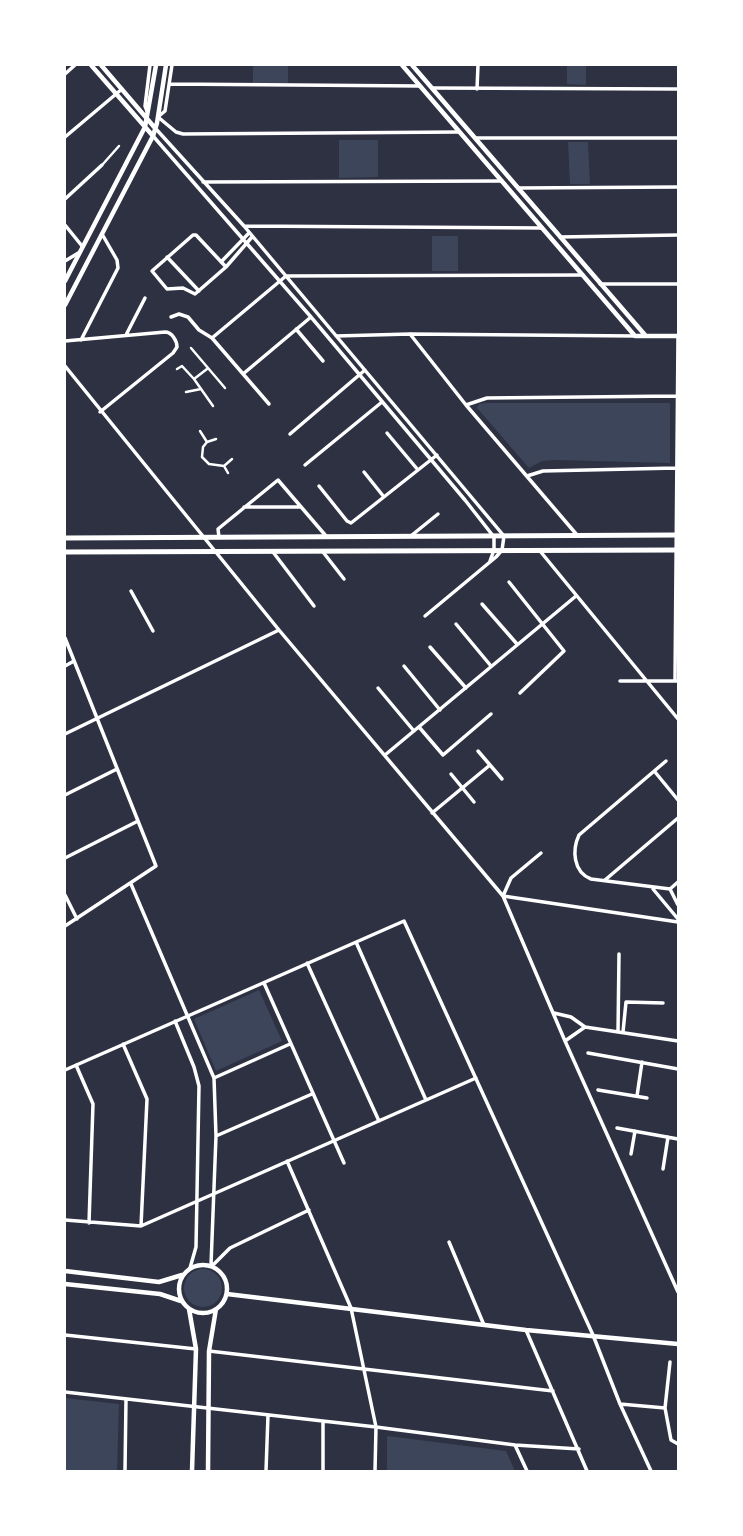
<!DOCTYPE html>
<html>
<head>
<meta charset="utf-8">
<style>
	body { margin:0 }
	#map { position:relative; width:743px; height:1536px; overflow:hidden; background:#2d3142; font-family:"Varela Round",sans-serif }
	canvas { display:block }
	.frame { position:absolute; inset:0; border:66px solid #fff; pointer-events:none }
</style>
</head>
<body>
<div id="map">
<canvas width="743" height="1536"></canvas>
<div class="frame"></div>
</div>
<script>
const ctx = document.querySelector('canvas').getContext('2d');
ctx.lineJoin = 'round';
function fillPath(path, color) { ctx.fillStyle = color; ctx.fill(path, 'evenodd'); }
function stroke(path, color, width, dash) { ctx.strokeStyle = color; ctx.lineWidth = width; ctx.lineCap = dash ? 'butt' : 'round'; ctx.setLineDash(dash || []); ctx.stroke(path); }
const green = new Path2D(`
	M253,65H288V83H253Z
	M567,65H586V85L567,84Z
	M339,140H378V177L339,178Z
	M568,142H588L590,184H570Z
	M432,236H458V271H432Z
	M485,403H670V463L556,460L542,461L529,468L477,408L479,404Z
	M259,990L282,1041L216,1071L194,1019Z
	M184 1288a19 19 0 1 1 38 0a19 19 0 1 1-38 0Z
	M65,1398L119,1404L117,1471H65Z
	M387,1436L506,1451L515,1471H387Z`);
const pedestrian = new Path2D(`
	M103,164L119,146
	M191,348L225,388
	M177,369L182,366L194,379
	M207,369L194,379L213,406
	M186,392L201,389
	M200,431L207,442L203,447L202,457L209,464L224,466L228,473
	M207,442L216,439
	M224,466L232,459`);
const minor = new Path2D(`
	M65,74L75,65
	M169,84L419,86
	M432,88L678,89
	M477,89L478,65
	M147,111L145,106L150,65
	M159,116L165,111L172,65
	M158,117L176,132L183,134L459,132
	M156,129L244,226L504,536L502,550L496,557L425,616
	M153,136L311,317L465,500L494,537V550L490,561
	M65,137L122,89
	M475,138H678
	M203,182L502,181
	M518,188L678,187
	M65,199L102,165
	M65,225L82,246
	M244,226L542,228
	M560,237L678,235
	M167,257L199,291
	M65,261L80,252
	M221,262L249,233
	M226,267L196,235H193L152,271L167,289L183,288L195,294L226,267L252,237
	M600,284H678
	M171,317L179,314L188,317L199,330L212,338L269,404
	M296,329L323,361
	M410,334L466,405L577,535
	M126,335L145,298
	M336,336L410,334L635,336
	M212,338L286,276L583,275
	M81,340L118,268L117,260L102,234
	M65,341L165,332C172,332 177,341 177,347L173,353L100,412
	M65,366L279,630L503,896L565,1041L678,1292
	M243,374L311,317
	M466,405L487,398L677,396
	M387,433L418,470
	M290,434L365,370
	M305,465L382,402
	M364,472L384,497
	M527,476L543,471L676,468
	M319,486L347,521L351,523L437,455
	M244,507H301
	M412,535L438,514
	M219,537L218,529L278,480L326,536
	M540,551L678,719
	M273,552L314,606
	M323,552L344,579
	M509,582L564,651L520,693
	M131,591L153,631
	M482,604L517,644
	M456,624L491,666
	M65,638L156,866L65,926
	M430,647L466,688
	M65,666L74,661
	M404,666L440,710
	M620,681H678
	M675,681L678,336
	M378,688L414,731
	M419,727L443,755L491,714
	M65,734L279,630
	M478,751L502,779
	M385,755L576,596
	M666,761L579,835C572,850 573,872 591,879L670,889L678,882
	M655,772L678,800
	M451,774L474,802
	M65,795L117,769
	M432,813L490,765
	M541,853L511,878L503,896L678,922
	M65,858L138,821
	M605,880L678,818
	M131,884L214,1078L216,1136L211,1265
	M653,889L678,919
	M670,889L678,905
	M65,895L77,919
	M356,942L426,1100
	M307,963L379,1121
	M264,983L344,1163
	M554,1013L571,1017L585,1027L678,1041
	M175,1021L194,1067L199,1086L196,1247L190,1268
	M618,1032L619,954
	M623,1032L626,1002L663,1003
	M565,1041L585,1027
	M123,1044L147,1099L141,1226
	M588,1053L678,1069
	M76,1065L93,1104L89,1223
	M65,1070L404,921L593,1335L620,1404L651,1471
	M214,1078L290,1044
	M598,1090L647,1098
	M637,1096L642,1062
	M617,1128L678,1139
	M216,1136L312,1094
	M631,1154L635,1131
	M287,1161L351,1308L376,1427L375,1471
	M663,1169L668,1137
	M65,1220L141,1226L476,1078
	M449,1242L484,1325
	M212,1266L230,1248L309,1210
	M526,1330L587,1471
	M65,1335L196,1349
	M209,1351L553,1391
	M670,1362L665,1408L671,1440L678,1444
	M65,1392L376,1427L515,1445L579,1449
	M620,1404L665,1408
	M323,1422V1471
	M515,1445L527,1471
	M125,1471L126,1399
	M266,1471L268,1415`);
const tertiary = new Path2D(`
	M402,65L635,336H678
	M412,65L645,335
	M179 1289a24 24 0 1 1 48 0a24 24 0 1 1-48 0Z
	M65,1271L159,1282L182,1275
	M65,1284L160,1294L181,1301
	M227,1294L526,1330L678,1344
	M189,1309L196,1349L192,1471
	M208,1471L209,1351L216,1309`);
const secondary = new Path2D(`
	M91,65L153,136
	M101,65L155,128
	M65,281L145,127L156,65
	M65,305L153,136L157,123L166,65`);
const primary = new Path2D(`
	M65,538L678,535
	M65,552L678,550`);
fillPath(green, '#3c4559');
stroke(pedestrian, '#fff', 2.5);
stroke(minor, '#fff', 3.5);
stroke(tertiary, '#fff', 4.5);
stroke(secondary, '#fff', 4.5);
stroke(primary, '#fff', 5);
</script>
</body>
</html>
